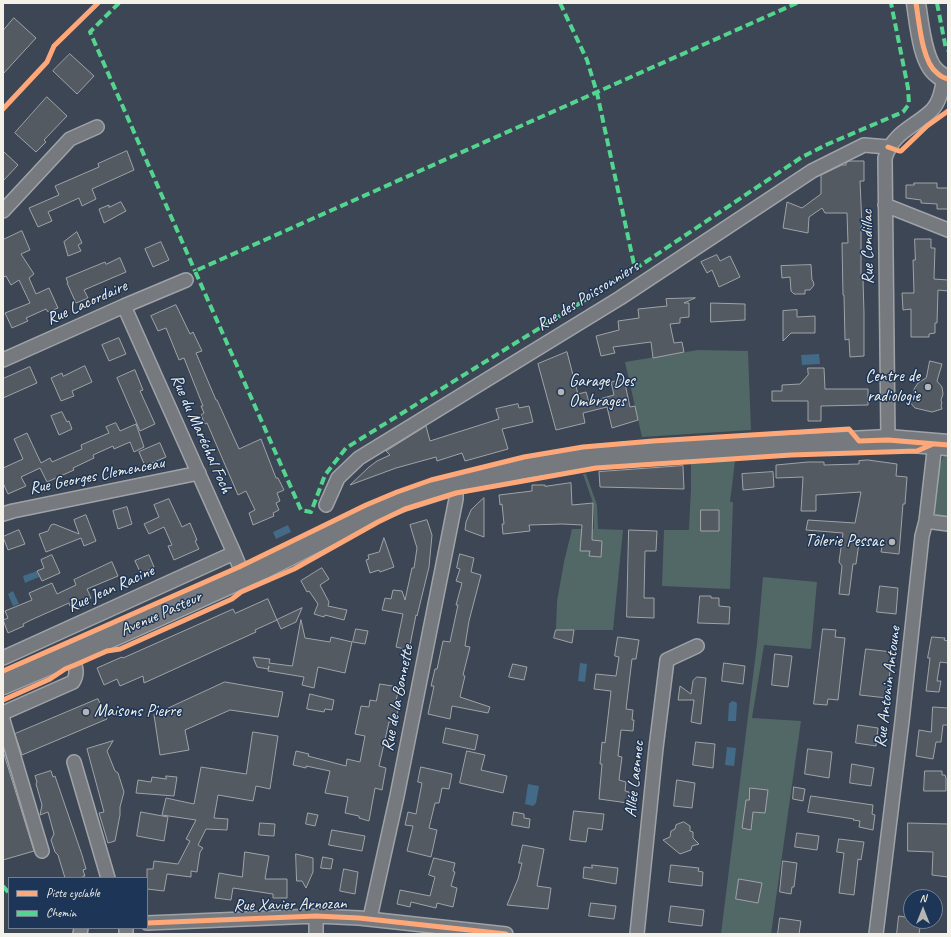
<!DOCTYPE html>
<html>
<head>
<meta charset="utf-8">
<style>
	body { margin:0 }
	#map { position:relative; width:951px; height:937px; overflow:hidden; background:#3c4654; font-family:Caveat,sans-serif }
	canvas { display:block }
	.frame { position:absolute; inset:0; border:4px solid #f4f1e8; pointer-events:none }
	.legend { position:absolute; left:8px; top:877px; width:140px; height:52px; box-sizing:border-box; background:#1d3557; border:1px solid #738091; margin:0; padding:5px 7px; list-style:none; font-size:12px; color:#f4f1e8 }
	.legend li { display:flex; align-items:center; gap:8px; height:20px }
	.legend b { width:20px; border:1px solid #738091 }
	.north { position:absolute; left:903px; top:889px; width:40px; height:40px; box-sizing:border-box; background:#1d3557; border:1px solid #738091; border-radius:50%; rotate:0deg; font-size:11px; font-weight:700; line-height:16px; text-align:center; color:#f4f1e8 }
	.north::after { content:''; display:block; margin:auto; width:14px; height:18px; background:#b4b5b4; clip-path:polygon(50% 0,100% 100%,50% 72%,0 100%) }
</style>
</head>
<body>
<div id="map">
<canvas width="951" height="937"></canvas>
<div class="frame"></div>
<ul class="legend">
<li><b style="height:5px;background:#fea87a"></b>Piste cyclable</li>
<li><b style="height:5px;background:#53d58f"></b>Chemin</li>
</ul>
<div class="north">N</div>
</div>
<script>
const ctx = document.querySelector('canvas').getContext('2d');
ctx.lineJoin = 'round';
function fillPath(path, color) { ctx.fillStyle = color; ctx.fill(path, 'evenodd'); }
function stroke(path, color, width, dash) { ctx.strokeStyle = color; ctx.lineWidth = width; ctx.lineCap = dash ? 'butt' : 'round'; ctx.setLineDash(dash || []); ctx.stroke(path); }
function write(font, color, halo, rows, align = 'center') {
  ctx.font = font + ' Caveat,sans-serif'; ctx.lineWidth = 3; ctx.setLineDash([]); ctx.textBaseline = 'middle'; ctx.strokeStyle = halo; ctx.fillStyle = color; for (const [text, x, y, turn = 0] of rows) {
    ctx.save(); ctx.translate(x, y); ctx.rotate((+turn || 0) * Math.PI / 180); ctx.textAlign = isNaN(turn) ? turn : align; if (halo) ctx.strokeText(text, 0, 0); ctx.fillText(text, 0, 0); ctx.restore();
  }
}
const green = new Path2D(`
	M698,350L748,351L751,430L642,437L625,362Z
	M947,452L948,453V517L935,514L934,510C936,496 936,461 947,452Z
	M735,461L730,502H733L730,589L662,586L664,530H689L691,488V464Z
	M583,474H586L597,505L598,529L623,530L613,630H556L557,601L564,562L572,529H594L593,503Z
	M763,577L817,582L811,649L764,645L752,718L801,721L771,934H721L757,644Z`);
const water = new Path2D(`
	M819,354L820,364L802,365L801,355Z
	M288,525L291,532L276,539L273,532Z
	M37,571L39,577L25,583L23,576Z
	M13,591L19,604L13,606L8,594Z
	M580,663L587,664L585,682L578,681Z
	M731,701L736,702L737,704L736,721H728L729,703H731Z
	M727,747L736,748L734,766L725,765Z
	M528,784L539,786L536,803L533,806L525,804Z`);
const building = new Path2D(`
	M14,18L36,38L3,74V31Z
	M70,54L94,76L77,94L53,71Z
	M47,97L67,116L44,140L46,142L36,152L15,133Z
	M3,151L18,165L3,181Z
	M127,151L134,170L92,189L96,199L82,206L79,198L48,212L52,221L38,227L29,208L59,195L55,186L99,167L98,164Z
	M850,161H864V181H860L862,226L861,227V280H863L864,313V356L850,357L849,339L845,340L844,295H843L842,243H848L847,213H825L822,208L809,217L808,233L783,228L787,202L802,208L821,194V175L842,165H846V163Z
	M914,183H937V188H948V209H937V204L921,203V200L906,198V185H914Z
	M121,202L126,211L104,223L99,209L109,205V207Z
	M22,231L30,250L21,254L34,274L29,278L36,294L49,288L58,308L48,312L46,309L26,318L28,321L12,328L5,313L30,303L19,280L11,285L6,276L3,277V240Z
	M77,232L82,243L78,245L81,251L68,256L64,242Z
	M915,239H931V248H935L934,279L948,280V291L938,290L937,323H935V333L929,334V337H911V309L903,310L902,293H914L913,260H915Z
	M161,242L169,260L153,267L145,249Z
	M717,255L720,261L730,256L740,277L719,287L712,270L707,273L701,262Z
	M120,258L126,272L84,290L88,298L76,303L67,283H68L66,278L105,262L106,264Z
	M811,265L812,280L813,281L814,285L810,290H805V294H794L791,291L790,277L782,278L781,266Z
	M695,298L684,303H689V317L680,318V323L670,324L674,343L682,342L684,352L653,358L651,342L613,347L615,353L601,356L596,336L619,330L618,321L639,318L638,309L667,306L666,299Z
	M711,303L745,304V320L711,322Z
	M176,305L190,334L193,332L202,351L196,353L216,400H217L239,449L261,439L276,478H278L284,490L277,493L280,501L276,503L279,510L273,513L274,516L253,525L249,513L255,510L246,491L238,495L207,423L205,424L201,415L204,413L201,406H203L184,358L179,360L166,328L158,331L151,316Z
	M797,310V317L815,316V333H791L783,341V311Z
	M119,338L126,354L109,361L102,345Z
	M567,352L578,394L586,392L589,402L614,395L611,382L624,379L630,407L635,406L638,420L612,428L607,407L583,413L585,423L556,430L538,364Z
	M930,361L942,364L937,381L942,387L943,394L941,400L942,404L941,405L942,409L932,412L915,408L908,400L914,395V389L918,383L926,378Z
	M85,366L92,382L72,391L74,396L61,401L51,378L62,373L63,376Z
	M30,367L37,383L3,398V379Z
	M808,368H824L825,389H868V405L821,406V421H808V401H772V391H782V385L800,384L808,375Z
	M135,370L143,390L140,391L155,424L140,431L117,378Z
	M518,404L519,408L529,406L533,422L502,429L508,449L465,461L462,453L437,461L436,457L396,468L350,485L369,467L377,461L390,455L386,451L426,426L430,441L499,419L496,409Z
	M62,412L67,422L69,421L72,429L59,435L51,416Z
	M116,423L120,431L136,424L144,447L134,452L130,442L114,449L113,446L93,455L94,458L73,468L74,470L47,482L40,468L21,477L26,486L8,494L3,483V468L23,459L14,439L27,433L41,463L50,458L52,462L82,449L81,445L109,433L106,427Z
	M160,443L166,457L145,466L139,452Z
	M868,460L897,464L896,476L907,477L905,504H903L899,554L881,552L882,546L859,543L856,564H853L849,595L839,594L842,566L839,562L843,533L806,530L808,520L855,523L861,492L816,495V511H801L803,477L776,478V465L808,462H824V465L859,464V461Z
	M683,466L684,489L600,487L599,472Z
	M773,472L774,487L743,490L742,474Z
	M571,483L572,505L593,503L592,540L602,541L601,557L589,556L590,551H580L582,525L562,524L529,525L530,531L503,534L502,524H504L502,504L500,505L499,495L532,491V485H545V486Z
	M484,498V537L465,530L466,522L471,510L477,504Z
	M169,499L182,527L190,523L197,540L195,541L199,549L174,560L168,546L172,545L164,527L149,534L144,524L159,517L154,505Z
	M127,507L132,524L118,529L113,511Z
	M701,510H719V531H701Z
	M86,515L96,541L84,546L81,538L46,552L39,534L48,531L51,525L54,524L79,534L74,520Z
	M427,520L432,535L429,567L417,616L416,615L409,650L396,647L403,614L382,610L385,598L391,599L393,590L402,591L405,600L412,568H414L417,548L410,525Z
	M19,530L25,544L8,550L3,537Z
	M629,530L657,531L656,551H645L644,598H654V618L627,617Z
	M384,538L394,567L380,572L379,570L370,573L366,560L369,559L368,555L379,552Z
	M460,554L474,558L471,572L481,575L469,621L465,646L470,647L463,675L465,676L460,697L490,707L488,713L452,706L450,719L428,714L434,686H431L435,669H437L443,641L450,642L458,605H456L462,583L456,581L460,569L457,568Z
	M52,555L60,573L42,581L37,571L44,568L41,560Z
	M149,555L154,567L141,574L135,561Z
	M112,562L118,576L87,589L91,598L74,606L73,604L70,606L69,603L31,620L23,624L24,626L8,633L3,620L8,618L5,611L32,600L29,593L52,583L57,594L76,585L74,580Z
	M322,568L329,579L320,585L329,602L328,606L347,610L344,620L325,615L324,617L314,614L318,604L309,591L307,592L301,581Z
	M880,586L898,588L896,614L877,612Z
	M700,596H711V598H719V606L730,607L729,624L698,623Z
	M268,599L277,620L255,630L256,632L144,683L143,676L120,686L117,679L104,685L97,668L122,657L123,658L233,609L235,613Z
	M302,608L296,622L281,629L277,620Z
	M301,620L305,638L330,642L331,637L352,642L345,673L318,667L314,688L302,685L304,677L268,671L269,666L268,669L257,667L253,657L270,659L269,663L292,666Z
	M356,629L368,631L365,644L353,642Z
	M823,629L836,630L835,637L845,638L838,700L828,699L827,705L814,704Z
	M556,630H574L572,643L554,638Z
	M618,637L639,640L636,659H632L626,709L633,710L632,720H634L633,731L621,730L618,756L622,757L619,780L626,782L625,791L629,792L628,803L599,799L602,764H600L602,742L605,743L611,691L594,689L596,674L616,676L619,657L615,656Z
	M932,637L945,638L944,640L948,641V663L940,662L937,681H941L939,692L926,691L930,658H928Z
	M866,649L892,652L887,698L860,695Z
	M775,654L792,656L788,687L772,685Z
	M724,663L745,666L743,684L722,681Z
	M513,664L527,667L524,680L509,677Z
	M697,677L706,678L701,724L691,722L694,700H678L680,686L691,694L693,681Z
	M225,682L283,692L278,717L230,710L185,730L189,750L160,755L154,715Z
	M380,684L399,687L395,706H399L395,723L389,722L379,766L386,768L382,790L375,788L369,821L359,818V816L345,813L348,797L325,793L330,771L306,766V768L293,765L296,751L309,754L308,756L346,766L347,759L360,762L365,736L355,734L361,706L369,707L370,700L376,701Z
	M310,694L334,700L332,710L325,709L324,712L307,709Z
	M98,699L107,719L22,755L15,734Z
	M933,707L948,708V725H943L941,742H936L933,759L916,756L919,730L931,732Z
	M858,725L878,728L876,746L856,743Z
	M446,728L478,735L475,750L443,743Z
	M253,732L278,736L270,789L256,786L253,801L218,795L214,818L228,819L227,830L206,829L198,845L203,848L200,852L197,872L191,871V877L167,874L164,891L147,889V869H153L154,861L178,864L190,841L186,839L196,820L162,815L166,798L194,804L201,767L246,774Z
	M113,741L107,751L115,771L118,773L124,792L120,807V815L115,841L108,843L99,813L104,812L87,749Z
	M696,742L715,744L713,768L693,765Z
	M808,749L832,752L829,778L805,774Z
	M3,751L34,851L3,860Z
	M467,751L485,755L481,770L507,776L503,793L460,783Z
	M852,764L874,768L871,786L850,783Z
	M421,767L452,774L449,789L442,788L439,803H435L429,828L437,830L431,857L407,851L413,826L405,825L408,812L416,814L422,783L418,782Z
	M51,771L53,777L55,776L82,855L86,869L83,870L85,876H83V878H65L58,855L55,852L51,840L54,834L48,812L40,815L42,805L36,784L37,782L35,776Z
	M925,771H942V775H945L946,778V791H924Z
	M166,776L177,777L174,796L136,793L138,780L151,782L152,777L166,779Z
	M677,780L695,783L692,808L674,806Z
	M794,787L805,789L803,801L793,799Z
	M750,788L768,790L765,813L753,812L751,830L742,828L746,800H749Z
	M811,796L873,805L872,814L875,815L873,830L859,827L860,821L853,820L854,819L808,812Z
	M574,811L604,814L602,830L588,828L586,842L570,840Z
	M141,812L168,817L164,841L137,836Z
	M514,812L524,814V818L530,819L529,828L512,825Z
	M308,813L318,815L315,826L306,824Z
	M684,822L690,826V831L693,832V838L699,844L692,846L691,850L680,854L663,840L670,837L671,831L675,829L676,825Z
	M260,823L275,824L274,836L259,835Z
	M908,823L948,824V877L932,875L933,852L908,851Z
	M332,830L365,836L362,851L329,845Z
	M797,833L819,836L817,850L795,847Z
	M839,839L864,842L861,860L858,859L854,895L839,893L844,853L837,852Z
	M523,845L544,849L537,886L551,888L548,909L507,905L518,879L522,863H519Z
	M245,852L269,856L265,879H287V898H273V894L233,888L231,900L215,898L219,873L242,877Z
	M296,854L313,858V872L306,888L302,881H297Z
	M323,857L333,859L331,869L321,868Z
	M434,858L455,863L453,871L455,872L451,886L457,888L453,907L437,903L436,908L411,902L410,907L397,904L400,890L430,896L435,877L429,875Z
	M783,861L797,863L794,887H792L791,894L780,892Z
	M592,865L618,868L616,884L583,878L584,867L592,868Z
	M671,865L699,868L698,871L703,872L702,886L669,882Z
	M344,869L358,872L355,894L340,891Z
	M739,879L762,883L758,903L736,899Z
	M591,903L616,906L614,919L589,916Z
	M671,906L704,910L702,926L669,922Z
	M899,916L911,918V921H921L919,934H897Z
	M780,918L801,921L799,934H778Z`);
const street = new Path2D(`
	M885,205L948,230
	M3,211L70,139L97,127
	M124,306L234,553L244,577
	M3,360L124,306L186,280
	M888,440L885,158C893,133 912,128 930,112C940,103 942,89 944,77
	M326,505L338,478L359,458L620,298L812,171L864,145L888,147
	M3,514L13,511L199,473
	M926,521L948,524
	M3,658L234,553
	M3,713L73,682C79,672 75,665 71,655
	M3,720L42,851
	M74,762L108,878
	M370,918L397,796L456,499V484
	M147,923L316,916L359,918L506,934
	M80,934L81,928
	M126,934V928
	M316,934V916
	M637,934L656,748L667,660L697,646
	M876,934L902,721L922,536L926,521L935,443`);
const secondary = new Path2D(`
	M916,3C919,21 922,62 937,73C940,76 944,78 948,79`);
const primary = new Path2D(`
	M3,684L71,655L262,569L375,512L402,501L456,484L523,468L586,458L652,452L888,440L948,445`);
const quiet = new Path2D(`
	M119,3L90,32L195,271
	M560,3L587,60L597,93L635,269
	M797,3L195,271L301,510L311,512L325,475L346,448L362,438L635,269L802,157L828,144L903,112L909,104L908,88L891,3
	M937,3L946,49L948,50
	M3,886L9,893`);
const cycleway = new Path2D(`
	M916,3C919,21 922,62 937,73C940,76 944,78 948,79
	M3,109L47,62L54,46L98,3
	M888,147L899,151H901L927,126L948,111
	M3,671L239,567L366,505L397,492L431,480L524,457L583,447L653,441L849,429L859,441L888,440L948,445
	M3,700L50,679L65,669L75,665L107,651L120,649L232,599L241,592L294,569L378,522L405,509L456,493L596,468L791,455L917,451L933,444
	M147,923L316,916L359,918L506,934`);
const markers = [
	[928,387,4,"#b4b5b4"],
	[561,392,4,"#b4b5b4"],
	[892,542,4,"#b4b5b4"],
	[86,712,4,"#b4b5b4"]
];
const streetNames = [
	["Rue Condillac",868,247,-91],
	["Rue des Poissonniers",588,296,-32],
	["Rue Lacordaire",87,303,-24],
	["Rue du Maréchal Foch",201,434,66],
	["Rue Georges Clemenceau",97,476,-11],
	["Rue Jean Racine",111,589,-24],
	["Avenue Pasteur",161,614,-24],
	["Rue Antonin Antoune",888,687,-83],
	["Rue de la Bonnette",398,698,-79],
	["Allée Laennec",635,779,-84],
	["Rue Xavier Arnozan",290,905,-1]
];
const poiNames = [
	["Centre de",920,377],
	["radiologie",920,397],
	["Garage Des",569,382,"left"],
	["Ombrages",569,402,"left"],
	["Tôlerie Pessac",884,542],
	["Maisons Pierre",94,712,"left"]
];
fillPath(green, '#526867');
fillPath(water, '#436a87');
fillPath(building, '#545a61');
stroke(building, '#9fa3a8', 1);
stroke(street, '#9fa3a8', 16);
stroke(secondary, '#9fa3a8', 21);
stroke(primary, '#9fa3a8', 23);
stroke(street, '#767a7f', 13);
stroke(secondary, '#767a7f', 18);
stroke(primary, '#767a7f', 20);
stroke(quiet, '#53d58f', 4, [8, 4]);
stroke(cycleway, '#fea87a', 5);
for (const [x, y, r, color] of markers) { const dot = new Path2D(); dot.arc(x, y, r, 0, 2 * Math.PI); ctx.fillStyle = color; ctx.fill(dot); stroke(dot, '#1d3557', 1.5); }
write('17px', '#f4f1e8', '#1d3557', streetNames);
write('17px', '#f4f1e8', '#1d3557', poiNames, 'right');
</script>
</body>
</html>
